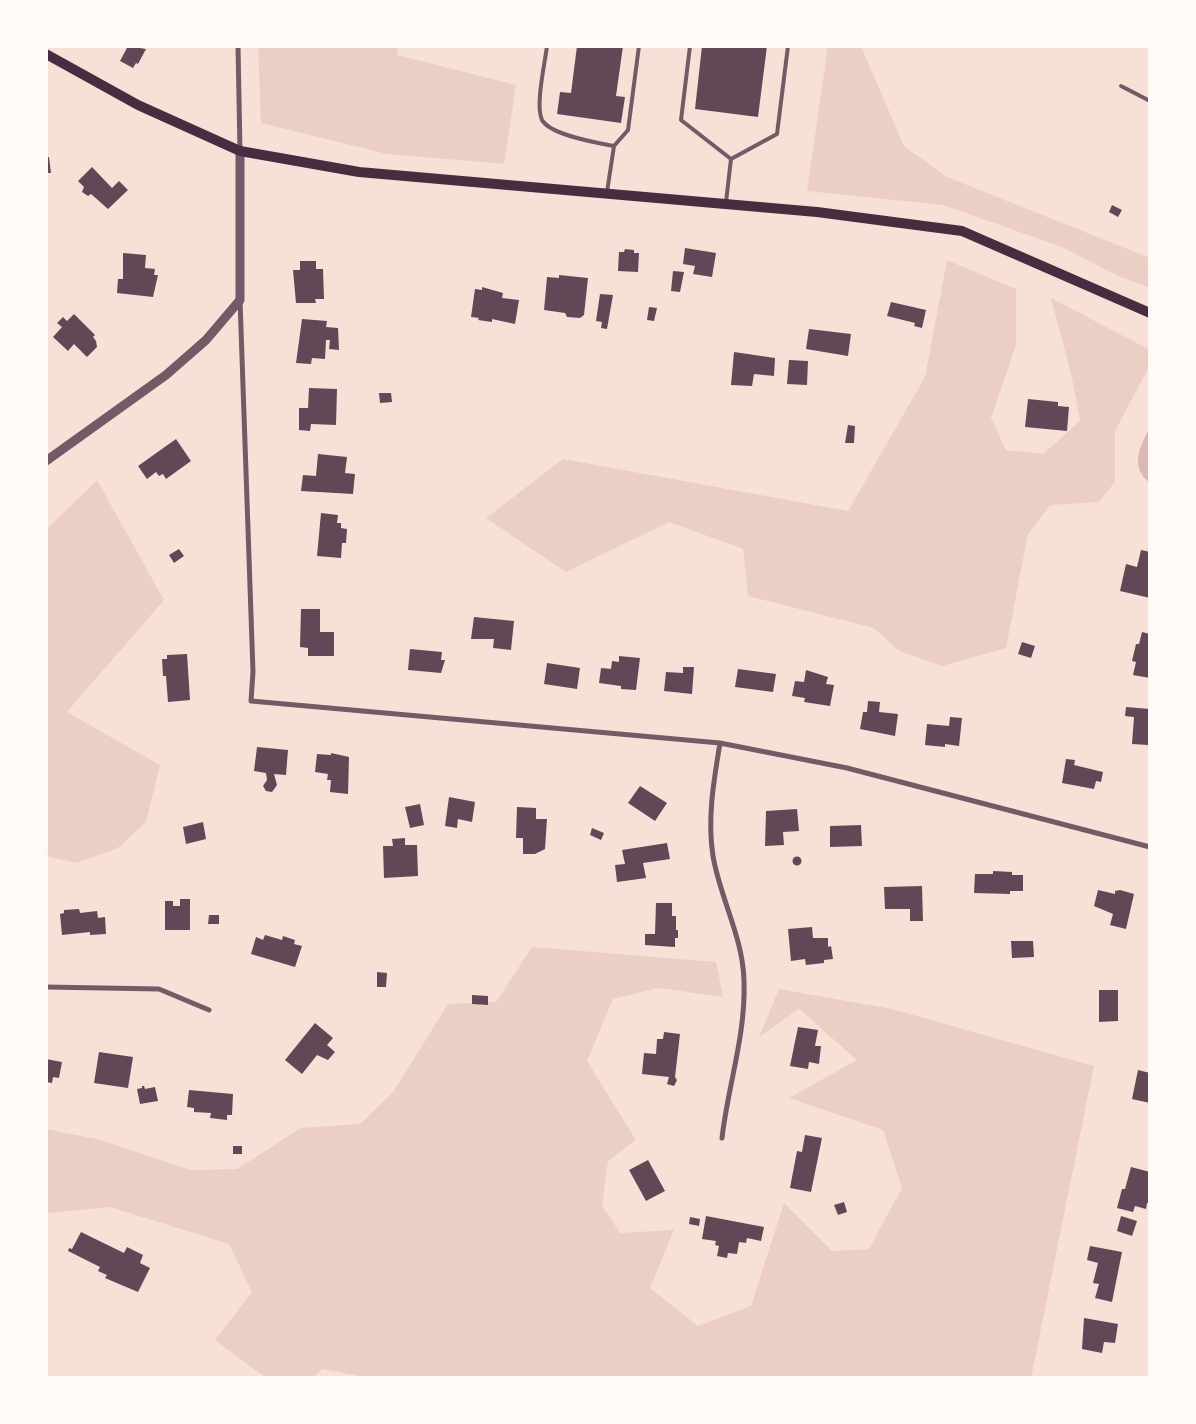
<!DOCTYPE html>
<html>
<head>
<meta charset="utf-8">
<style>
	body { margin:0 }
	#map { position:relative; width:1196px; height:1424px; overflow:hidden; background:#f7e1d7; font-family:"Fira Sans Condensed",sans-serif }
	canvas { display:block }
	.frame { position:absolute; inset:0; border:48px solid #fffaf5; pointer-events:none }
</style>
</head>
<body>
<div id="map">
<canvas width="1196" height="1424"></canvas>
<div class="frame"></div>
</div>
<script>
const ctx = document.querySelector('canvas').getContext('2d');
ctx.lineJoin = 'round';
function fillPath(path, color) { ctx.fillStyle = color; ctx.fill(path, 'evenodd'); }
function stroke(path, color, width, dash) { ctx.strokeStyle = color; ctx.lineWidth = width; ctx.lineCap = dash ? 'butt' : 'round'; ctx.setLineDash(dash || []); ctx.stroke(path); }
const green = new Path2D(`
	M258,46H398L397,55L516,85L504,164L387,154L261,123Z
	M828,46H861L904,146L947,177L1150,258V288L1118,276L1062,247L943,205L807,191Z
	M947,260L1016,289V345L991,418L1006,450L1043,454L1080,421L1072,378L1051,298L1150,350V365L1115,431V482L1099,502L1050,505L1028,534L1006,648L942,666L899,651L874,628L748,596L743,549L669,522L566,572L486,518L563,459L848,511L925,377Z
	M97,480L164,600L67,712L160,765L146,822L118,848L77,863L46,856V530Z
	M532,947L716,962L723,997L658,988L613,999L587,1061L636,1140L608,1161L602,1205L620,1233L674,1230L650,1288L698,1326L751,1306L784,1203L832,1251L869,1249L902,1188L883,1130L789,1098L857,1060L799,1009L759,1037L779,989L892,1009L1094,1066L1031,1378H370L322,1369L313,1378H266L215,1340L252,1292L229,1244L110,1207L48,1213L46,1215V1129L101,1140L190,1170L237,1169L301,1128L360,1124L394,1091L448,1004L496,1002Z`);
const water = new Path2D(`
	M1150,427V483C1129,467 1140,447 1150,427Z`);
const building = new Path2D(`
	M128,46L146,49L138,64L136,63L133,68L120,61Z
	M577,46H623L616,96L625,97L621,123L557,114L560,92L571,93Z
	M702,46H767L758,117L695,109Z
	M46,157H49L51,173H46Z
	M92,167L112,188L119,181L128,190L108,209L91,194L88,196L82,192L84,187L78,181Z
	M1112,205L1122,210L1118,217L1109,212Z
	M685,248L716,253L712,277L693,274L695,266L683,264Z
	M625,249L634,250V253H639L638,272L618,271L619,252H624Z
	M123,253L146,255L145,268L155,269L154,275H158L153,297L117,293L118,279H123Z
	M300,261H316V269H323L324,299H315L316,303H296L293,270H300Z
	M673,271L684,272L680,292L671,291Z
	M559,275L588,278L584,315L580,318L567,317L565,313L544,310L547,277L559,278Z
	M482,287L503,293L502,298L519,300L515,324L492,319V322L478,320L479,318L471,317L475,289L482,290Z
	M600,294L613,295L607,329L601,328L602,322L596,321Z
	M891,302L926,310L922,328L914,326L915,323L887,316Z
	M649,307L657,308L654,321L647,320Z
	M74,314L95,335L93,337L96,341L97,347L87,357L74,344L68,351L53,337L62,327L57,323L63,317L67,321Z
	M302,319L327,321L326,327L338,328L339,350L329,349L330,340H326L325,359L312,358L311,364L296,363Z
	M809,329L851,334L848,356L806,349Z
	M734,352L775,358L774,376L754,374L752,386L731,385Z
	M789,360L808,361L807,385L787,384Z
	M309,388L337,389L336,425L311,424L310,431L299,430V408H308Z
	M379,393H391L392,402L380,403Z
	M1028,399L1058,402V406L1069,407L1067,431L1025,427Z
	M848,425L855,426L854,443H845Z
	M176,439L191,461L166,479L163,474L159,476L156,472L147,479L138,466Z
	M318,454L347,457L345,473L355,474L353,494L301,491L303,475L316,476Z
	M321,513L338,515L337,523H341V528L347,529L346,543H342L341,558L317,556Z
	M179,549L184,556L174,563L169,555Z
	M1141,550L1150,552V598L1120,591L1126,564L1137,567Z
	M301,609H320V632H334V656H308V648L300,647Z
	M474,617L514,621L511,650L493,648L494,639H471Z
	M1142,632L1150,634V678L1133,675L1136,662L1132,661L1136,644H1139Z
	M1022,642L1035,646L1031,658L1018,654Z
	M410,649L442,652L441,660H445L441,673L408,670Z
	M187,654L190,700L168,702L166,676H163L162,659H167V655Z
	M619,656L640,658L636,690L621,689V686L599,683L601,668L611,669L612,661L619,662Z
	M547,663L580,668L577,689L544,684Z
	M683,667H694L692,694L664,691L666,672L683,673Z
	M738,669L776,674L773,692L735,687Z
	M806,670L828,677L826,684L834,685L830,706L804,702L805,698L792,696L795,681L804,682Z
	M868,701L880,702L879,712L898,714L895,736L860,729L863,712H867Z
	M1126,707L1150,709L1148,745L1132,744L1134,717L1125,716Z
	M950,717L962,718L959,746L945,744V747L925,745L927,724L949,726Z
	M257,747L288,750L286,775L274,774L277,785L272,792L266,791L263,786L267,780L266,773L254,771Z
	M331,753L349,757L348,794L330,792L331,780H327L328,774L315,772L317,754L331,755Z
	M1066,759L1075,760L1074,765L1103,772L1101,782L1096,781L1094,789L1062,783Z
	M640,786L667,803L655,821L628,803Z
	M449,797L475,802L472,822L458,819L457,828L445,826Z
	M420,804L424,825L410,828L405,807Z
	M517,807L536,808V819H547L545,849L535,854H523V838H516Z
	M797,809L799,831L783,832L784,845L765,846L766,811Z
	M203,822L206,839L186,844L183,827Z
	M861,825L862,846L830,847V826Z
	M592,828L604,833L601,840L590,835Z
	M405,838V845H417L418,876L384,878L383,846H393L392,839Z
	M667,843L670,859L643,863L646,878L617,882L615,865L625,864L622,850Z
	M792.5 861a4.5 4.5 0 1 1 9 0a4.5 4.5 0 1 1-9 0Z
	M993,871L1012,872V875H1023V891H1010V894L974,893L975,874H993Z
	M922,886L923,921H910V909H885L884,887Z
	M1098,890L1115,894V891L1120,890L1134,894L1126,929L1110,925L1113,914L1094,906Z
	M180,899H190V930H165V901H173V906H180Z
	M656,903H672V916H676V930H678V938H675V947L645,945V934H655Z
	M79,909L80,913L97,911L98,918L105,917L106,934L90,935V932L62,935L60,914L64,913V910Z
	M209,915H219V924H208Z
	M812,927L813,938H828V947L831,946L833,959L824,960V963L806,965L805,959L791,961L788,929Z
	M265,935L282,940L283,936L295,940L294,944L302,946L295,967L251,954L256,937L263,940Z
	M1011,941H1033L1034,957L1012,958Z
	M377,972L387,973L386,987H377Z
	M1099,990H1118V1021L1099,1022Z
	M472,995L488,996V1005L472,1004Z
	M315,1023L333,1038L327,1045L335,1052L328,1060L317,1055L302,1074L285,1060Z
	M798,1027L818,1030L815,1046H821L819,1064L809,1062L808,1069L790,1066Z
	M664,1032L680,1034L675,1077L677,1080L674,1086L667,1084L669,1077L642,1074L644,1053L656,1054L657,1039H663Z
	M99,1052L133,1057L128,1088L94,1083Z
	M46,1059L62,1062L59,1078L53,1077L52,1083L46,1082Z
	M1138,1070L1150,1073V1103L1132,1099Z
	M142,1086H144L145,1089L155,1087L158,1101L140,1104L137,1089L142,1088Z
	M189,1090L233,1094L232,1115H227V1120L210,1118L211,1113L194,1112V1108L187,1107Z
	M805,1135L822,1138L811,1192L790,1188L797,1151L802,1152Z
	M233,1146H242V1154H233Z
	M648,1160L665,1191L646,1201L629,1170Z
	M1131,1167L1150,1172V1203H1147L1146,1209L1135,1206L1133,1212L1117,1208L1122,1189H1125Z
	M844,1202L847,1212L838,1215L834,1205Z
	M706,1216L764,1227L761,1241L747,1238L746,1243L739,1242L737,1254L728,1253L727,1258L717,1256L719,1246L715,1245L716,1241L702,1239Z
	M1121,1216L1137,1221L1132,1236L1117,1231Z
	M690,1217L700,1219L699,1226L689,1224Z
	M81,1232L124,1253L127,1247L143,1255L140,1263L150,1268L138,1292L105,1278L107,1275L98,1271L100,1267L68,1251L69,1248L72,1249Z
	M1090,1246L1122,1252L1112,1302L1095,1298L1099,1284L1093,1283L1098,1263L1087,1260Z
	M1084,1318L1118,1324L1115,1343L1104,1342L1102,1353L1082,1349Z`);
const service = new Path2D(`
	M547,46C545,63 535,106 542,120C550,135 598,143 614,146
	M690,46L681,120L731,159
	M1121,86L1150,101
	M607,192L614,146L628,130L639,46
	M726,202L731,159L777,134L788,46`);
const minor = new Path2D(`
	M238,46L240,151
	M240,300L253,672L251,701L720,743L847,768L1150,847
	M720,743C714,780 707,818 713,856C720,898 743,937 744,981C746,1035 728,1085 722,1138
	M46,987L159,989L209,1010`);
const tertiary = new Path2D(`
	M46,461L166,375L206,340L240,300V151`);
const secondary = new Path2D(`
	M46,54L138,105L240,151L359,172L817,212L962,231L1150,313`);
fillPath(green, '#ebcfc5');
fillPath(water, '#dcb8b0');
fillPath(building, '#644757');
stroke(service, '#755966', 4);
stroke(minor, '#755966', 5);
stroke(tertiary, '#755966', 9);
stroke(secondary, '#4a2c40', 10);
</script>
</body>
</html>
